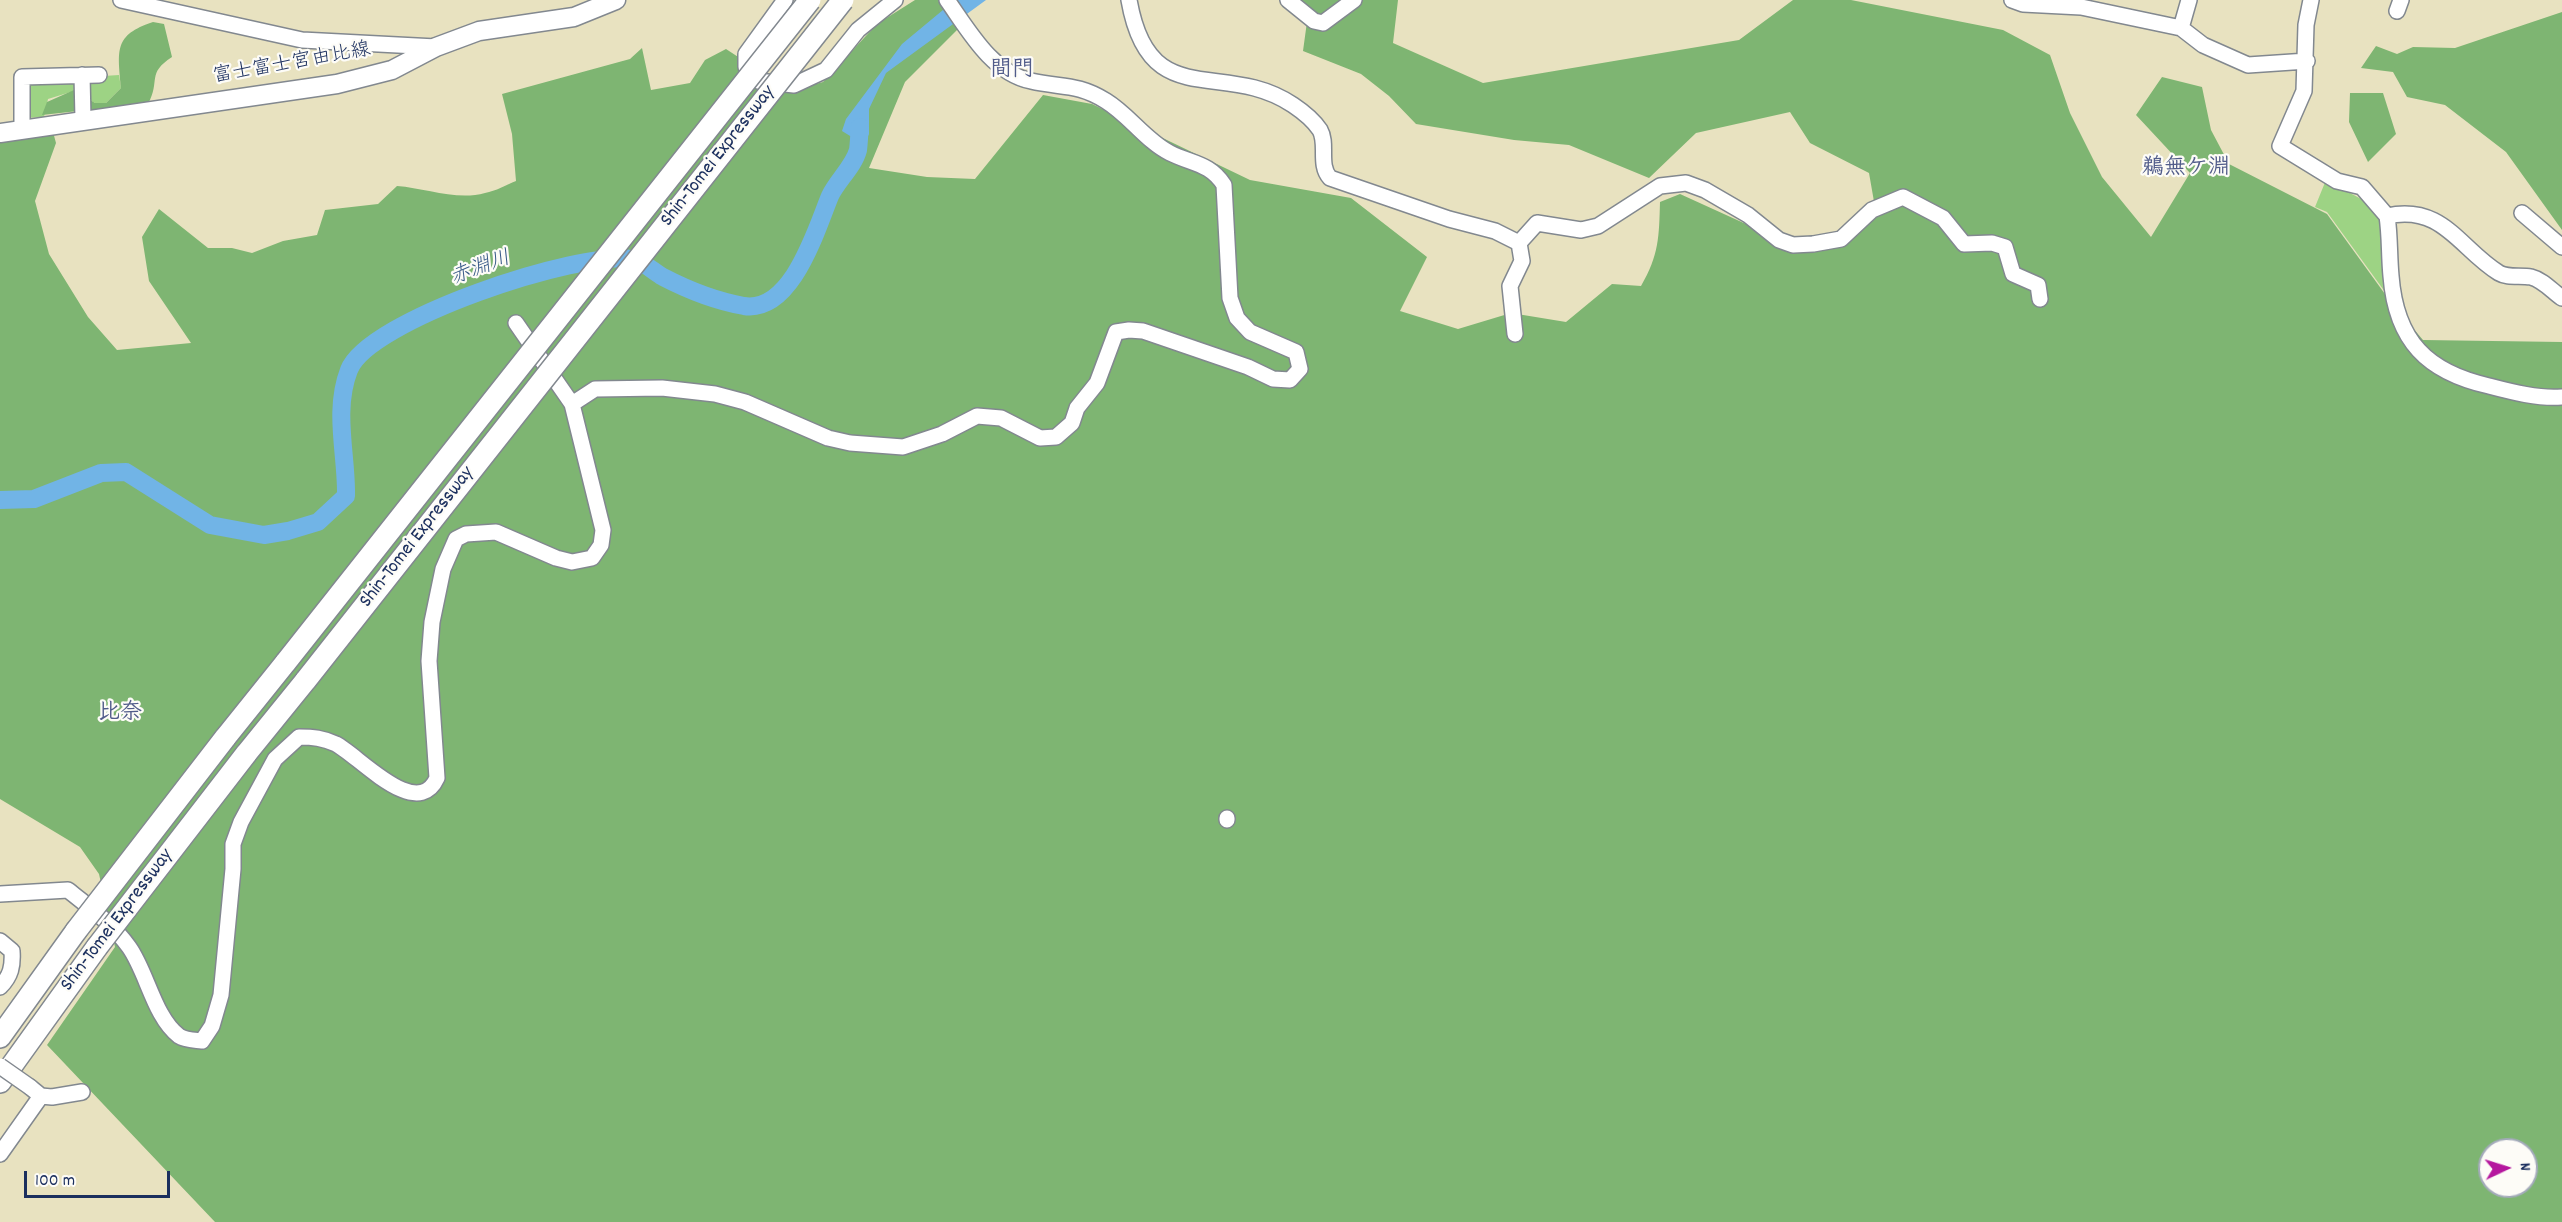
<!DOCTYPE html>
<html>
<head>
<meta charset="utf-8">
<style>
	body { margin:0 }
	#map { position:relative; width:2562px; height:1222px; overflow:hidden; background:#e8e2c0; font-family:Dekko,sans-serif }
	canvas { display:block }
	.north { position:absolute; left:2478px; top:1138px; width:60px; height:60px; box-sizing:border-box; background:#fdfcf7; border:2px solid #a3aaba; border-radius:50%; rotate:86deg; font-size:16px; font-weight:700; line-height:24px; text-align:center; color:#1b2f5e }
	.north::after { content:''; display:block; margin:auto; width:21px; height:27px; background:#b5179e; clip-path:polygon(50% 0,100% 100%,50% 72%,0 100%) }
	.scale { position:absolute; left:24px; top:1171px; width:146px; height:27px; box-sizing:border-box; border:3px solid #1b2f5e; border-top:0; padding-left:8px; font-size:18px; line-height:21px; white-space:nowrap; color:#1b2f5e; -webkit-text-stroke:4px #fdfcf7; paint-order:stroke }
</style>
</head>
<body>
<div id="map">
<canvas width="2562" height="1222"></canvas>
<div class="north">N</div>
<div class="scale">100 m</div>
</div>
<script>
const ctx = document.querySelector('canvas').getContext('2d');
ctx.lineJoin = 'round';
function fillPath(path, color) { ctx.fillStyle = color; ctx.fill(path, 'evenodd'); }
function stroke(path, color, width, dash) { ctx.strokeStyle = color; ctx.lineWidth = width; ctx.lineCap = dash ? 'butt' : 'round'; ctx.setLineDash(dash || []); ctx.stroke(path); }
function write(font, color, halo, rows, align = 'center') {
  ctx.font = font + ' Dekko,"Klee One",sans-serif'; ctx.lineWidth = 4.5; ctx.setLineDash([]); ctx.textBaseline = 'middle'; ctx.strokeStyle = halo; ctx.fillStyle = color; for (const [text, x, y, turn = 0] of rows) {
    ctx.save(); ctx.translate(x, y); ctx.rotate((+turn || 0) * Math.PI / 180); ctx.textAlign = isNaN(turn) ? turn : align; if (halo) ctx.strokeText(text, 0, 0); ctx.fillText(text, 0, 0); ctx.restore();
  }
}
const green = new Path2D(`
	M119,75L121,88L106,103H95L74,91L48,99L44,117L25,118L26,81Z
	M2326,180L2363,200L2383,224L2388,296L2327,212L2315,207Z`);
const forest = new Path2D(`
	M915,0H941L959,28L905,82L869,168L927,177L975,179L1043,95L1092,104L1250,180L1351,198L1427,257L1400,311L1458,329L1511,313L1566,322L1612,284L1641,286C1659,255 1659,237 1660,202L1680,194L1803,250L1838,247L1876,213L1869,173L1810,143L1790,112L1696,133L1649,178L1569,145L1514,140L1416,124L1389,96L1361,74L1303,51L1309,7L1299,0H1398L1393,43L1483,83L1739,40L1793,0H1851L2003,30L2050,55L2070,113L2102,177L2151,237L2190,173L2136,115L2162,77L2202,87L2211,130L2229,164L2327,214L2390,301L2423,340L2562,342V1222H215L47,1045L115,947L99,874L80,847L0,799V142L53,132L56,143L35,201L49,254L88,317L117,350L191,343L149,281L142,237L159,209L208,248H232L252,253L283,241L317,235L325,210L378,204L397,186C425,188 457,201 485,193C496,191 506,185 516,181L512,134L502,94L630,59L642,48L651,90L690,83L705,60L726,49L790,91L823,82L877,24ZM2490,1150H2526V1186H2490Z
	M2562,12V230L2506,152L2445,105L2407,97L2393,72L2361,68L2376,46L2397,54L2413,47L2455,48Z
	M153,22L164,24L172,57C146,74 161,80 148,104L131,109H96L42,115L47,102L74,90L95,103H106L121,88C118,51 113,35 153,22Z
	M2350,93H2383L2396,134L2368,162L2349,122Z`);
const water = new Path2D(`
	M955,0H986L886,73L869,109V134L859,155L855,139L842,131L846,119L902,44Z`);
const river = new Path2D(`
	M0,500L34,499L101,473L126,472L210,525L264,535L288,531L318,522L346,496C347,456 333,411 349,370C368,320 580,250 632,259C643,261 654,272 663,277C688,290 716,301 744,306C792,313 816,230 830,196C837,181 854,166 858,150C859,143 859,135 860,127`);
const minor = new Path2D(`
	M121,0L302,40L436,47
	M785,0L746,54V67L758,81L794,85L826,70L858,30L895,0
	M1129,0C1149,115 1223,58 1293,105C1302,111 1314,121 1320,130C1328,144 1318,165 1330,178L1449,219L1495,231L1519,243
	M1288,0L1314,21L1323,23L1354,0
	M2012,0L2023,4L2081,7L2181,28L2203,45L2248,65L2307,61
	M2311,0L2306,25L2304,91L2280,146L2337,181L2362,187L2387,216C2443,204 2459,248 2499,273C2507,278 2521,275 2531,277C2543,280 2552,291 2562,298
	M2397,11L2401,0
	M2181,28L2189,0
	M82,75L83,119
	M22,129V77L99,75
	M2522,213L2562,247
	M2387,216C2390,236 2389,255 2391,276C2396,341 2427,372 2489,386C2512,392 2539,399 2562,397
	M1519,243L1537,223L1581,230L1598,226L1660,186L1686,183L1705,190L1748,215L1779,240L1793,245L1813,244L1841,239L1872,210L1903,197L1943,218L1964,244L1992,243L2005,247L2013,274L2038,285L2040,299
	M516,323L572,404
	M1515,334L1510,286L1522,261L1519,243
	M1227,820V818
	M0,894L68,890C90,908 112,923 129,947C147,972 154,1017 179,1036C185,1040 194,1040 202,1041L212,1026L221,995L233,869V844L241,822L275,759L299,737C313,737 323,738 336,744C359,756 417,822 437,778L429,661L432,622L443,569L456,539L466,534L496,532L556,558L572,562L592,558L601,545L603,530L572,404L595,389L662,388L715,394L745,402L828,438L850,443L903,447L942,434L977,416L1001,418L1040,438L1056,437L1072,423L1077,408L1097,383L1116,332L1129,330L1143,331L1248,367L1273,379L1290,380L1300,369L1296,352L1250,332L1237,318L1230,298L1224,185C1210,163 1192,164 1170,153C1146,141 1129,115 1106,101C1077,83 1061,88 1031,81C992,73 969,31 947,0
	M0,941L12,951C13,966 11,976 0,987
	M41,1096L52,1097L82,1092
	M0,1154L41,1096L30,1087`);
const major = new Path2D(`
	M0,133L337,84L392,70L436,47L479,31L574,17L616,0`);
const highway = new Path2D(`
	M225,738L286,662
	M246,754L306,680
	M0,1037L76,931
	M0,1082L97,947`);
const minorBridge = new Path2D(`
	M0,1066L30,1087`);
const highwayBridge = new Path2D(`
	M286,662L810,0
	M306,680L843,0
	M76,931L225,738
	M97,947L246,754`);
const streetNames = [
	["富士富士宮由比線",292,65,-10],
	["Shin-Tomei Expressway",719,157,-52],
	["Shin-Tomei Expressway",418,538,-52],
	["Shin-Tomei Expressway",118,921,-53]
];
const waterNames = [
	["赤淵川",481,270,-20]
];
const quarterNames = [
	["間門",1012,72],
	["鵜無ケ淵",2186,170],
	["比奈",120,715]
];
fillPath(green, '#9dd384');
fillPath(forest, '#7eb572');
fillPath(water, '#71b4e6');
stroke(river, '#71b4e6', 18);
stroke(minor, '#82888f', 18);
stroke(major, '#82888f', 21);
stroke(highway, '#82888f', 24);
stroke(minor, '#fff', 15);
stroke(major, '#fff', 18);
stroke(highway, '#fff', 21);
stroke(minorBridge, '#82888f', 18, []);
stroke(highwayBridge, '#82888f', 24, []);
stroke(minorBridge, '#fff', 15);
stroke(highwayBridge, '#fff', 21);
write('20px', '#1b2f5e', '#fdfcf7', streetNames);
write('italic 21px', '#355787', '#fdfcf7', waterNames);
write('bold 22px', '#515c8a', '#fdfcf7', quarterNames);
</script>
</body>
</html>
